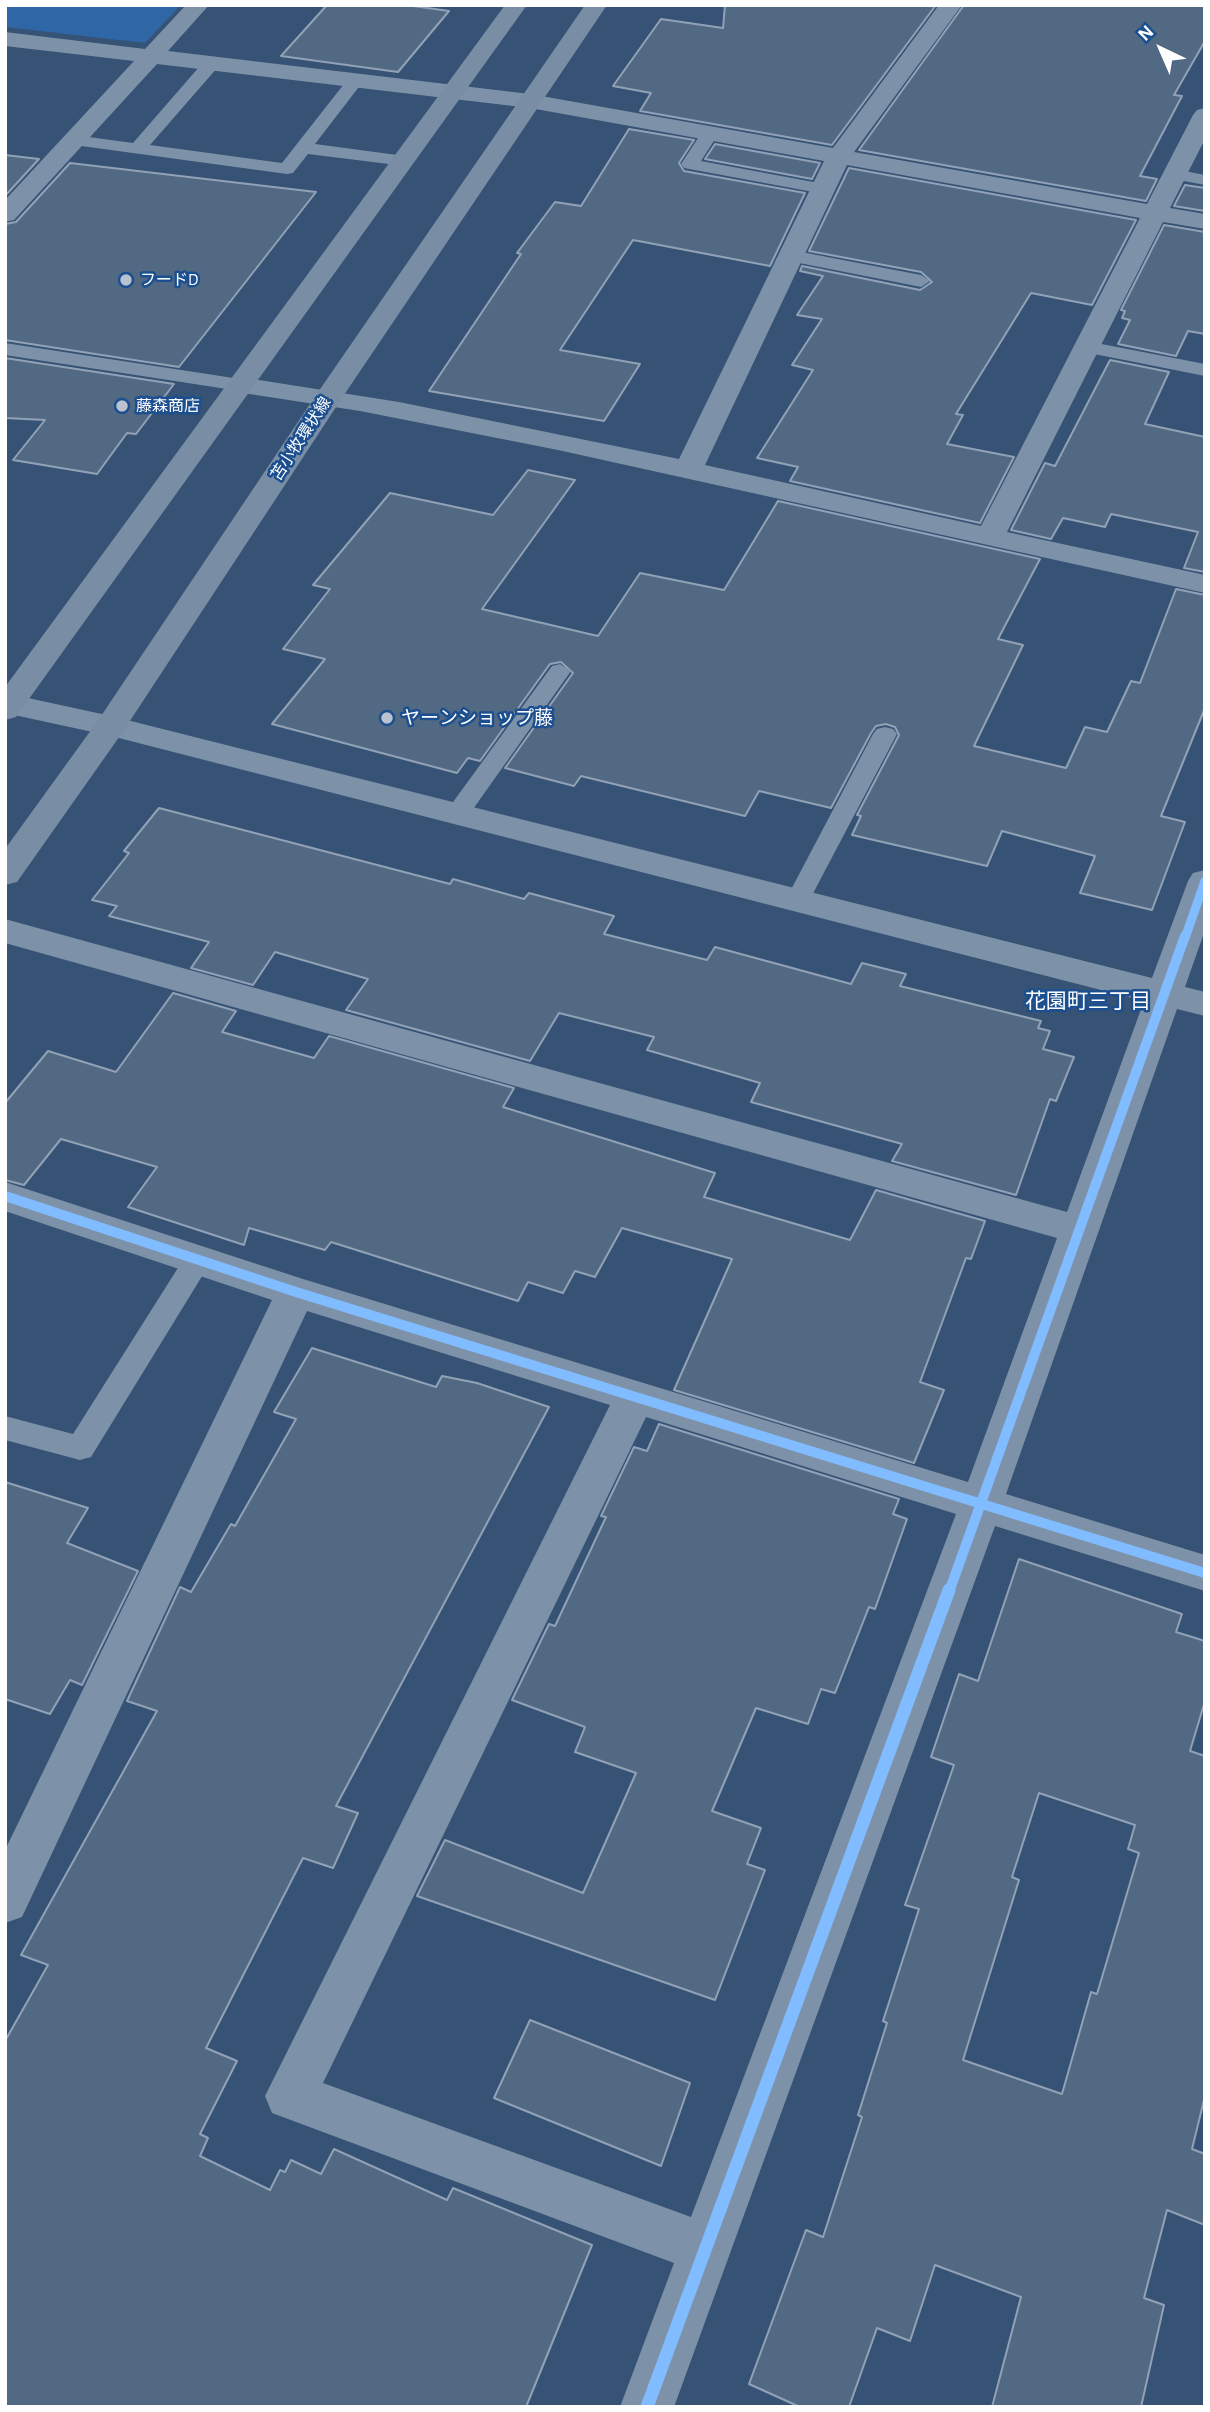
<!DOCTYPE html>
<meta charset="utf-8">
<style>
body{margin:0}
#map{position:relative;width:1210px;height:2412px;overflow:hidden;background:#365274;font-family:"Alegreya Sans",sans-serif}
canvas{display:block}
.frame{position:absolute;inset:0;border:7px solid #fff;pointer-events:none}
.north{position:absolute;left:1126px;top:14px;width:70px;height:70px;-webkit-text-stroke:5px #1b4f8f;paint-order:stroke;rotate:316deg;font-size:19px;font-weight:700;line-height:28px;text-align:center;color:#fff}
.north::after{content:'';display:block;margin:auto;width:24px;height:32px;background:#fff;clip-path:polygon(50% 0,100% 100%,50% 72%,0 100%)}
</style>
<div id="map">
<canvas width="1210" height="2412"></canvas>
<div class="frame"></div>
<div class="north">N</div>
</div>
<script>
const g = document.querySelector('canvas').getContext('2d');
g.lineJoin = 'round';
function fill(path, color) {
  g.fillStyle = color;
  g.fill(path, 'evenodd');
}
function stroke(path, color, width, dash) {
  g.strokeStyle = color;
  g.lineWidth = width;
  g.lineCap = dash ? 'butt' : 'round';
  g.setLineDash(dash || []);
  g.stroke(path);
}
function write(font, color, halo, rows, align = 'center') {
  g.font = font + ' "Alegreya Sans","Noto Sans JP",sans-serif';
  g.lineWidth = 5;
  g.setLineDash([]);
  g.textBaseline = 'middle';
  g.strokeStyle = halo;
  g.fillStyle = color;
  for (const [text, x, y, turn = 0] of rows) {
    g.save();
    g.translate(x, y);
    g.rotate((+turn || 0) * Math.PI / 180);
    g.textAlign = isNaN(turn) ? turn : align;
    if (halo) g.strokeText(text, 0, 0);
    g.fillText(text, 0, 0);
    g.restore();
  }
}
const green = new Path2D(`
 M5 5H181L145 43 5 27Z`);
const building = new Path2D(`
 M327 5H406L449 11 398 72 281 56Z
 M725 5H936L832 145 640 111 651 93 613 86 661 19 723 28Z
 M964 5H1205V41L1174 95 1182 96 1140 176 1157 179 1146 201 859 150Z
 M629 129 694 140 679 163 684 171 805 193 770 266 633 240 560 350 640 364 604 421 429 391 521 254 517 253 555 202 581 206Z
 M715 144 820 163 812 179 705 159Z
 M5 155 39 159 5 196Z
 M70 163 316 192 179 367 5 340V224L16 222Z
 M849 168 1136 220 1092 305 1031 293 956 414 963 415 947 444 1014 457 980 523 790 481 798 467 757 458 813 370 792 365 822 319 797 315 823 276 800 271 802 266 920 290 932 282 921 272 809 251Z
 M1185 185 1205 188V211L1174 206Z
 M1164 225 1205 232V334L1188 331 1176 356 1118 344 1130 320 1122 318 1125 311 1121 310Z
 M5 358 174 384 136 434 127 433 97 474 13 460 45 420 5 418Z
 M1110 360 1169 372 1145 424 1205 437V572L1184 568 1198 532 1111 514 1105 527 1063 518 1051 539 1011 530 1045 463 1055 466Z
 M528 470 575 480 482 609 598 636 640 573 724 590 778 501 1040 559 998 639 1023 645 974 746 1066 768 1085 727 1107 732 1131 681 1140 683 1176 589 1205 595V708L1161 816 1185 822 1152 910 1080 893 1095 856 1002 831 987 866 852 835 861 816 857 815 899 735 895 727 886 724 876 726 871 733 831 808 759 791 745 816 581 776 574 786 505 768 573 673 561 662 550 664 480 761 468 758 457 773 272 724 325 659 283 649 330 589 313 585 390 493 493 515Z
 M159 808 450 884 453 879 524 899 529 893 614 916 604 934 707 960 715 947 851 984 862 963 906 974 900 986 1041 1021 1038 1028 1050 1031 1043 1049 1074 1057 1056 1101 1050 1099 1016 1195 892 1161 902 1144 751 1102 760 1083 647 1050 654 1037 559 1013 530 1061 346 1010 368 979 275 952 253 985 191 968 209 942 109 916 117 906 92 900 129 853 124 851Z
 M173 993 236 1011 222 1032 314 1058 329 1036 514 1088 503 1107 715 1173 704 1197 850 1240 876 1190 985 1221 971 1259 966 1258 920 1382 944 1390 914 1463 674 1390 732 1259 622 1228 595 1277 575 1271 563 1293 528 1282 518 1301 331 1242 325 1250 249 1228 244 1245 128 1207 157 1167 61 1139 24 1185 5 1180V1103L48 1051 116 1072Z
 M312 1348 436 1387 442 1376 477 1383 549 1407 336 1806 358 1813 333 1868 303 1858 206 2048 237 2061 200 2134 208 2138 200 2156 270 2190 280 2170 285 2172 291 2160 321 2174 334 2149 447 2200 453 2188 592 2245 526 2407H5V2041L48 1965 21 1955 157 1711 127 1701 180 1587 191 1592 231 1524 235 1526 296 1419 274 1412Z
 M659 1424 899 1499 893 1514 907 1519 875 1609 869 1607 835 1693 821 1689 808 1724 756 1708 712 1811 761 1828 747 1864 765 1870 715 2000 417 1896 445 1840 583 1893 636 1773 575 1752 585 1727 512 1700 549 1624 555 1626 606 1517 601 1516 634 1447 647 1451Z
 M5 1482 88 1508 67 1543 138 1571 82 1685 70 1680 50 1714 5 1699Z
 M1019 1559 1182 1614 1176 1632 1205 1641V1701L1190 1751 1205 1756V2096L1192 2149 1205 2154V2225L1167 2210 1144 2298 1164 2305 1141 2407H992L1021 2297 935 2265 910 2341 877 2328 849 2407H800L749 2384 806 2230 823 2237 862 2117 858 2115 887 2023 883 2021 919 1909 905 1905 954 1765 931 1757 959 1674 978 1681ZM1039 1793 1135 1825 1128 1849 1139 1853 1097 1994 1091 1992 1062 2094 963 2060 1019 1880 1012 1877Z
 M530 2020 690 2083 661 2166 494 2098Z`);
const lane = new Path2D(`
 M212 58 220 63 218 67 150 145 282 163 351 75 357 74 365 79 315 144 405 156 414 161 405 166 308 154 293 173 287 174 74 145 65 140 74 135 133 143 206 59Z
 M710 128 719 133 701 161 824 184 833 189 824 194 684 168 681 164 704 129Z
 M1174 169 1205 175V185L1168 178 1165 174 1168 170Z
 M791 250 921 275 930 281 921 287 784 260 782 256 784 252Z
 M1086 341 1205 364V376L1079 351 1076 347 1079 343Z
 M5 343 240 379 250 385 240 391 5 355Z
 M560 664 571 671 466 819H448L445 814 448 809 552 666Z
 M885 727 893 729 897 734 809 901 806 907H788L785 901 873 734 877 729Z
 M198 1249 208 1252 212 1260 91 1457 80 1460 5 1440V1416L73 1434 188 1252Z`);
const street = new Path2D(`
 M186 5H209L168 51 530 94 833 148 939 5H962L854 152 1147 204 1193 115 1197 110 1205 108V139L1170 208 1205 214V229L1163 222 1007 532 1205 575V593L558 450 360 411 230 391 226 385 230 379 240 377 399 402 679 459 824 161 530 108 157 64 14 220 5 222V200L134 61 5 46V32L145 49ZM847 165 1140 218 981 526 705 465Z
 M5 693 111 716 1152 978 1188 881 1193 873 1205 870V930L1185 987 1205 992V1016L1177 1009 1006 1494 1205 1555V1591L995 1526 674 2407H620L674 2263 272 2113 265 2096 610 1405 307 1311 22 1917 5 1923V1850L272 1300 5 1211V1182L303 1279 968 1482 1057 1238 5 943V919L1067 1212 1144 1001 111 736 5 713ZM646 1417 956 1514 691 2217 323 2083Z`);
const secondary = new Path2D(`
 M505 5H527L16 717 5 720V687Z
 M585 5H607L344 395 122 733 17 882 5 885V849L99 719 316 395Z`);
const cyclewayFar2 = new Path2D(`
 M1185 938 1205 881`);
const cyclewayFar1 = new Path2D(`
 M5 1196 296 1292 1205 1573
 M949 1592 1185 936`);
const cycleway = new Path2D(`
 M647 2407 949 1590`);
const markers = [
 [126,280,7,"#b9c2ce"],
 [122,406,7,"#b9c2ce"],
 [387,718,7,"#b9c2ce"]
];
const farPoinames = [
 ["フードD",140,280],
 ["藤森商店",136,406]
];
const farStreetnames = [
 ["苫小牧環状線",301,439,-57]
];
const poiNames = [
 ["ヤーンショップ藤",401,718]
];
const neighbourhoodNames = [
 ["花園町三丁目",1088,1002]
];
fill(green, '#2f66a5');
fill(building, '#526984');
stroke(building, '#92a2b6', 2);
fill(lane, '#7d92a8');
fill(street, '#7d92a8');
fill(secondary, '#798da4');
stroke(cyclewayFar2, '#80bcff', 9);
stroke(cyclewayFar1, '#80bcff', 10);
stroke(cycleway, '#80bcff', 13);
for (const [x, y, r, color] of markers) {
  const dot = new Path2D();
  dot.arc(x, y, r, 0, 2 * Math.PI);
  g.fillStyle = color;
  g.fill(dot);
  stroke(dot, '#1b4f8f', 2.5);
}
write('16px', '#fff', '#1b4f8f', farPoinames, 'left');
write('16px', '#fff', '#1b4f8f', farStreetnames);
write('19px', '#fff', '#1b4f8f', poiNames, 'left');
write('21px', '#fff', '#1b4f8f', neighbourhoodNames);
</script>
